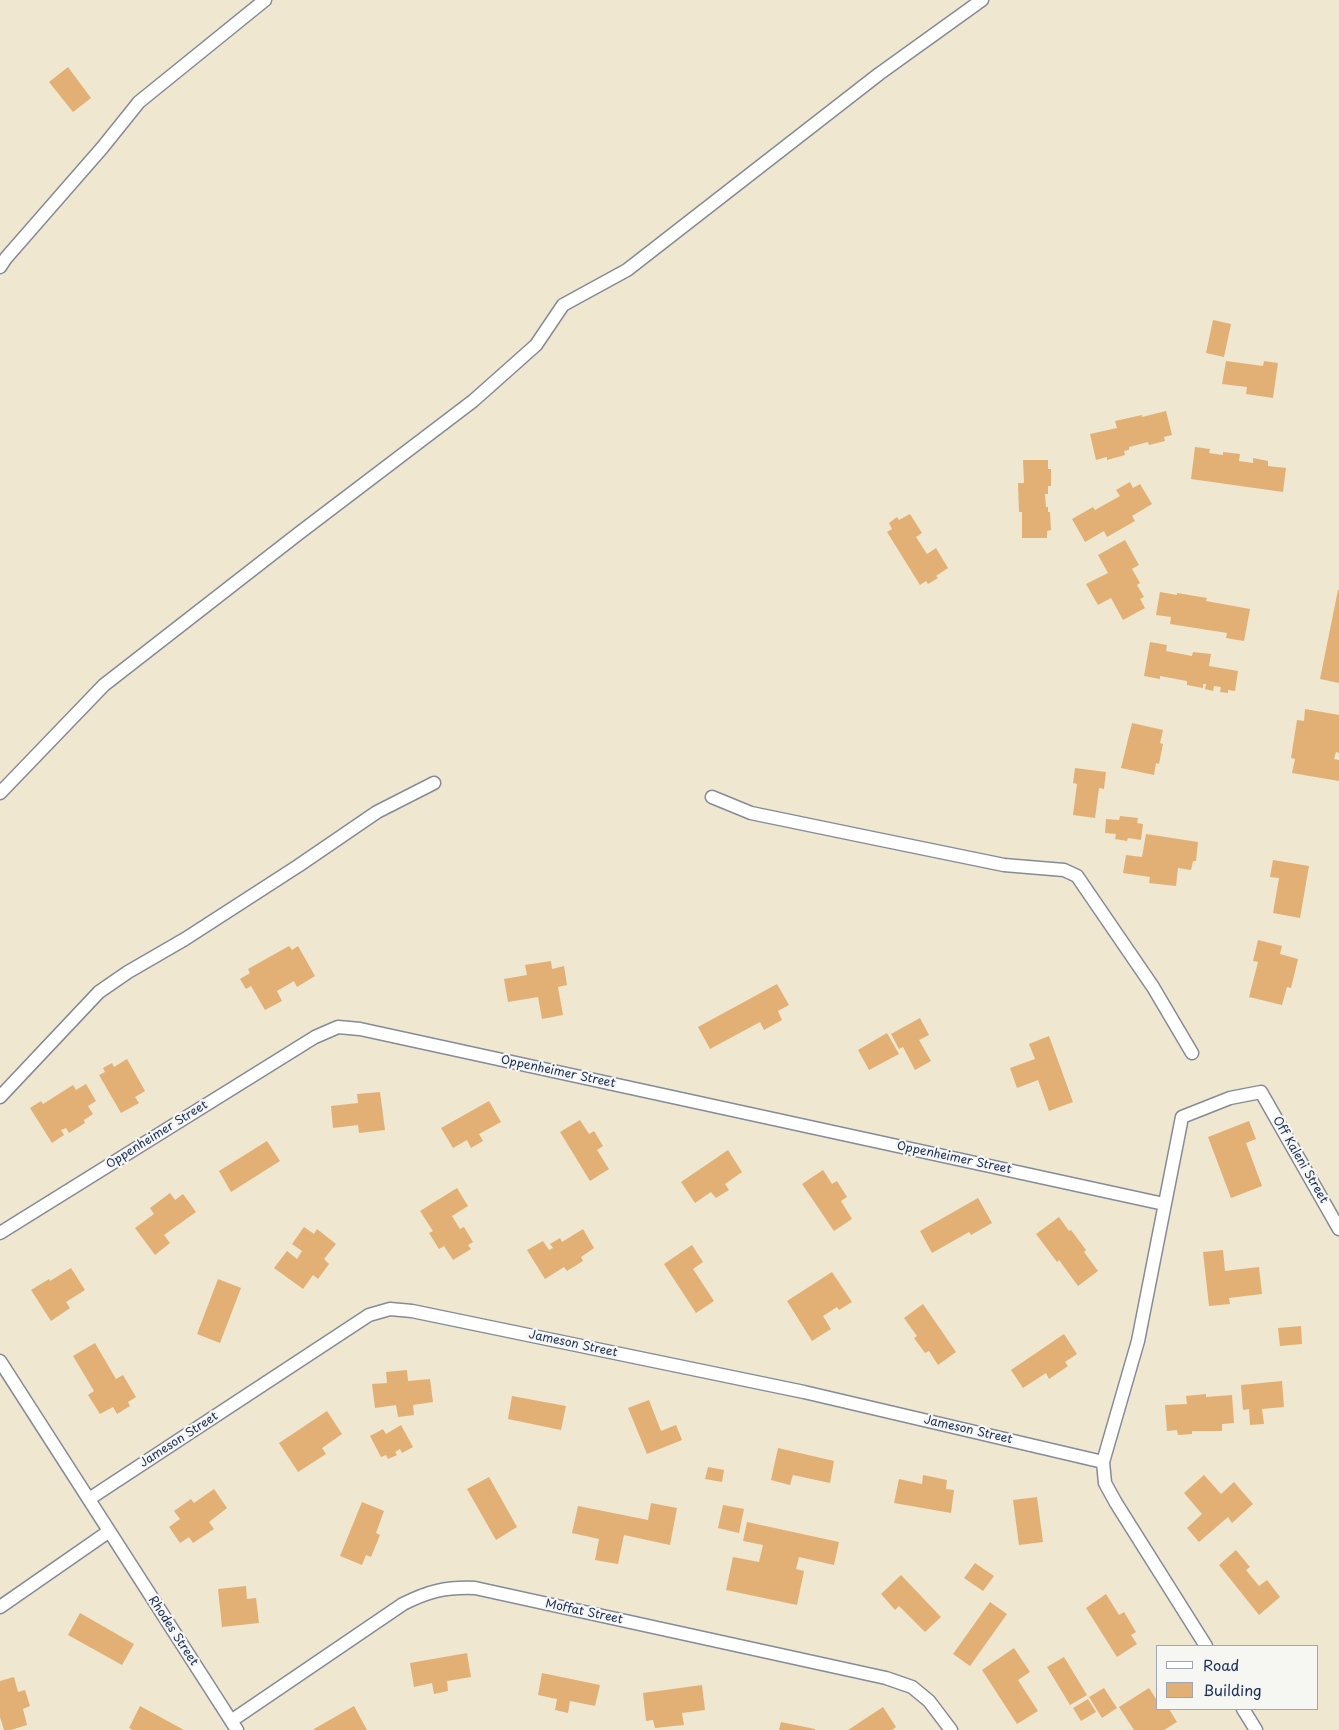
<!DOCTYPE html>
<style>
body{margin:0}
#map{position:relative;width:1339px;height:1730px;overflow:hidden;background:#efe7d0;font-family:"Playpen Sans",sans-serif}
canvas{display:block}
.legend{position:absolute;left:1156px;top:1645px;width:162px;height:65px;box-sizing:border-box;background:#f6f6f2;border:1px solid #9ea6b7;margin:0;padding:6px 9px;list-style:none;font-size:15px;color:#1b2f5e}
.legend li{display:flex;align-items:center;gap:10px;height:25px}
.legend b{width:25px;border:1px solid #9ea6b7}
</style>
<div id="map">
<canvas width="1339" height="1730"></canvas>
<ul class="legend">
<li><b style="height:6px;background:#fff"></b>Road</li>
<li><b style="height:14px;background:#e2b075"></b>Building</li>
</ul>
</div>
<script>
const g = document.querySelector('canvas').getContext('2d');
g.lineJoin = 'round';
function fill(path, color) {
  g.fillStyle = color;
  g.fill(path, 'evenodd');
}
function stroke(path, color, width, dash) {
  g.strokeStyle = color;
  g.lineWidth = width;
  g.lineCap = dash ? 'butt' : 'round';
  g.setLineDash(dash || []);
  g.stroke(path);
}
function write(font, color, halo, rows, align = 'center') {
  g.font = font + ' "Playpen Sans",sans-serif';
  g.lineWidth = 4.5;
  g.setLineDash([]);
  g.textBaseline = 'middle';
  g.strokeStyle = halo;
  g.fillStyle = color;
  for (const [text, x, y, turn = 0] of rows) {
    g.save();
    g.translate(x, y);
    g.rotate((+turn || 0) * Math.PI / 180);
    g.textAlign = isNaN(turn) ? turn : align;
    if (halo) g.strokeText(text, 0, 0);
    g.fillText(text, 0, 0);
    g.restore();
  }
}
const building = new Path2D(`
 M68 67 91 98 73 112 49 82Z
 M1213 320 1231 324 1224 357 1206 353Z
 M1226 361 1263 366 1264 361 1278 363 1273 398 1246 394 1247 387 1222 384Z
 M1166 411 1172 435 1164 437 1165 441 1149 445 1148 442 1129 447V450L1124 451 1125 455 1107 460V457L1096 460 1090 434 1117 428 1115 421 1142 415V417Z
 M1195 447 1210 449 1209 453 1223 455V452L1240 454 1239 461 1253 463V458L1268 461V466L1286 468 1283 492 1191 479Z
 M1023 460H1048V469H1051V486H1048V494H1045L1046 507H1048V512H1050L1051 530 1047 531V538H1022V512H1019L1018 483H1024Z
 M1130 482 1133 488 1140 484 1152 504 1132 516 1135 521 1107 537 1104 531 1085 542 1072 519 1093 507 1095 510 1120 496 1116 490Z
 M910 514 922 533 916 537 927 554 936 548 948 568 936 576 938 578 928 584 926 581 920 585 887 532 892 529 889 523 897 517 899 520Z
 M1125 540 1139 565 1132 569 1140 583 1137 585 1144 597 1140 599 1145 608 1123 620 1111 598 1098 605 1086 584 1108 573 1098 555Z
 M1338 590H1339V683L1320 679Z
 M1160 592 1177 595V593L1207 598 1206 601 1250 609 1244 641 1226 638 1227 633 1170 624 1171 617 1156 615Z
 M1150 642 1167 645 1166 651 1192 656 1193 652 1211 654 1209 666 1238 671 1235 691 1228 690V693L1220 692 1221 687 1214 686 1213 691 1205 689 1206 684H1203V688L1187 685V681L1160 676V679L1144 676Z
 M1305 709 1339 715V753L1336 752 1334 759 1339 760V781L1292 773 1295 759 1291 758 1297 720 1304 721Z
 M1132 723 1163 730 1160 743 1163 744 1159 764 1156 763 1154 775 1121 768Z
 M1075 768 1106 772 1104 789 1099 788 1095 818 1073 815 1077 784 1073 783Z
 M1120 816 1138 818 1137 823 1143 824 1141 840 1128 838 1127 841 1115 839 1116 834 1105 833 1106 819 1119 820Z
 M1146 834 1198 842 1196 861H1193L1191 870 1178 868 1176 886 1149 883 1150 877 1123 873 1126 855 1142 857Z
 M1273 860 1309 866 1300 918 1273 913 1279 878 1270 877Z
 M1258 940 1282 946 1280 954 1298 959 1291 988 1287 987 1282 1005 1249 997 1258 962 1253 961Z
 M289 946 292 950 298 946 315 976 297 987 294 981 277 991 282 1001 265 1010 251 986 246 989 240 979 250 973 248 969Z
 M551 961 552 969 564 966 567 985 558 987 563 1015 542 1019 538 997 508 1002 504 979 527 975 525 965Z
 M777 984 789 1005 778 1011 782 1020 764 1030 760 1022 710 1049 698 1027Z
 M920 1018 929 1035 919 1040 931 1061 915 1070 903 1047 899 1049 891 1034Z
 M887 1033 899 1054 869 1070 858 1050Z
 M1049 1036 1073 1102 1049 1111 1038 1080 1017 1088 1010 1068 1035 1059 1029 1044Z
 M127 1059 145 1091 135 1097 139 1103 121 1113 99 1075 105 1072 103 1068 112 1063 114 1067Z
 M86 1084 96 1101 88 1106 93 1114 84 1120 85 1123 69 1133 66 1128 61 1130 64 1135 52 1143 30 1108 41 1101 43 1104 73 1085 76 1090Z
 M380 1092 385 1130 359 1133 358 1125 333 1128 331 1106 358 1103 357 1094Z
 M489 1101 501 1122 479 1134 483 1141 471 1148 467 1140 453 1148 441 1128Z
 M580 1120 589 1134 594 1131 603 1146 597 1150 609 1169 590 1181 560 1132Z
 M1249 1121 1256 1139 1246 1143 1262 1186 1231 1198 1208 1137Z
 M267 1141 280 1161 231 1192 219 1171Z
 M728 1150 742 1172 725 1184 729 1190 716 1198 711 1192 695 1203 681 1182Z
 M823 1170 832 1184 837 1181 847 1197 841 1201 852 1219 834 1231 802 1184Z
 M457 1188 468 1206 452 1216 460 1229 464 1227 473 1242 468 1245 471 1249 453 1260 444 1246 439 1249 429 1233 433 1231 420 1211Z
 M170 1193 175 1200 183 1194 196 1212 164 1235 170 1243 155 1255 135 1228 154 1214 150 1208Z
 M978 1198 992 1223 971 1235 969 1232 932 1253 920 1231Z
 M1059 1217 1069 1231 1071 1230 1086 1250 1084 1252 1098 1271 1078 1286 1059 1260 1057 1262 1036 1234Z
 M304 1227 314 1234 317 1229 336 1244 324 1259 329 1264 318 1279 313 1275 303 1289 274 1268 287 1251 297 1259 302 1251 292 1244Z
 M583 1229 594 1248 581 1257 583 1261 567 1271 564 1267 545 1279 527 1250 543 1241 549 1250 553 1248 550 1244 560 1238 562 1242Z
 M692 1245 703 1262 693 1269 714 1301 696 1313 664 1264Z
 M1223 1250 1225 1271 1259 1267 1262 1294 1229 1298 1230 1304 1209 1306 1203 1252Z
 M71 1268 85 1290 66 1302 70 1308 51 1321 31 1290 49 1279 50 1281Z
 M832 1272 852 1302 839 1310 837 1307 823 1316 831 1329 812 1341 787 1301Z
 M218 1279 241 1288 220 1343 197 1334Z
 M923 1304 956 1352 938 1365 929 1351 925 1353 914 1338 917 1336 904 1318Z
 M1301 1326 1302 1344 1280 1346 1278 1328Z
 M1064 1334 1077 1354 1065 1362 1068 1366 1049 1379 1046 1373 1023 1388 1011 1370Z
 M95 1343 116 1379 123 1375 136 1397 128 1402 130 1406 117 1414 113 1407 100 1414 88 1395 94 1391 73 1356Z
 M407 1370 408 1381 430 1379 433 1402 413 1405 414 1415 398 1417 396 1405 375 1408 372 1384 387 1383 386 1372Z
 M1282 1381 1284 1407 1262 1409 1264 1424 1250 1425 1249 1409 1243 1410 1241 1385Z
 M1206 1394V1397L1232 1395 1234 1423 1222 1424V1431H1192V1434L1178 1435 1177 1430 1167 1431 1165 1405 1187 1404 1186 1396Z
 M512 1396 566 1406 561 1430 508 1419Z
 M649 1400 661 1431 676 1425 682 1440 647 1454 628 1408Z
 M327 1411 342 1434 322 1448 326 1454 298 1472 279 1443Z
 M401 1425 413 1447 402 1453 400 1449 395 1452 397 1455 388 1459 386 1455 381 1457 370 1436 383 1429 386 1434Z
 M778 1448 834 1461 830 1483 793 1475 790 1485 771 1480Z
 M708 1467 724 1470 722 1482 705 1479Z
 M923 1475 947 1480 946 1489 954 1490 951 1513 894 1503 899 1479 922 1484Z
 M1204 1475 1221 1494 1234 1482 1253 1504 1232 1523 1228 1517 1199 1542 1187 1528 1202 1514 1184 1493Z
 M489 1477 517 1527 496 1540 467 1489Z
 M214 1489 227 1508 209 1522 214 1529 193 1543 189 1537 180 1543 169 1527 180 1519 174 1511 191 1499 194 1503Z
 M1037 1497 1043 1542 1019 1545 1013 1500Z
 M362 1502 384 1511 376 1533 380 1535 371 1557 366 1555 362 1565 340 1556Z
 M651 1503 677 1508 670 1545 624 1535 618 1564 595 1560 599 1539 572 1533 578 1506 648 1520Z
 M723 1505 744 1509 739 1533 718 1528Z
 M747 1522 839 1542 834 1565 799 1557 796 1569 804 1571 797 1605 726 1590 733 1557 759 1562 763 1545 743 1541Z
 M1236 1550 1250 1567 1246 1570 1259 1586 1267 1580 1280 1597 1259 1615 1219 1565Z
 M975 1563 994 1576 983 1591 964 1578Z
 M901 1575 941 1617 925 1632 899 1606 895 1610 881 1594Z
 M246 1586 247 1599 256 1598 259 1623 222 1627 218 1589Z
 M1106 1594 1119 1615 1124 1612 1136 1632 1131 1635 1137 1644 1117 1657 1086 1608Z
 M990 1602 1007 1614 970 1666 953 1654Z
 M80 1613 134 1644 122 1665 68 1635Z
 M1014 1648 1030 1672 1018 1680 1038 1711 1017 1724 982 1670Z
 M467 1653 471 1677 447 1681 448 1691 434 1694 432 1683 414 1687 410 1663Z
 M1064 1657 1087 1695 1070 1705 1047 1667Z
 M542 1673 600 1685 595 1706 570 1701 568 1713 555 1710 557 1699 538 1695Z
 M14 1677 18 1692 25 1690 30 1706 23 1709 27 1725 11 1730H4L0 1717V1681Z
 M702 1685 705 1710 682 1713 684 1725 655 1728 653 1720 646 1721 643 1693Z
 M1104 1688 1117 1708 1102 1718 1089 1697Z
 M1149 1688 1158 1702V1709H1169L1177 1722 1164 1730H1134L1119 1707Z
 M1088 1699 1096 1712 1081 1721 1073 1708Z
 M140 1706 184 1730H133L129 1728Z
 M354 1706 367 1730H314V1729Z
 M883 1707 896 1727 892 1730H848Z
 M781 1722 815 1729V1730H779Z`);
const street = new Path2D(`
 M0 267 6 258 102 148 139 102 265 0
 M0 793 104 685 298 534 473 401 536 345 563 305 627 270 879 74 982 0
 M712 797 751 813 877 839 1004 865 1064 870 1077 876 1153 987 1192 1053
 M0 1097 99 992 128 972 185 939 298 866 377 812 434 783
 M0 1233 315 1037 338 1027 360 1029 1164 1204
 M0 1361 237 1730
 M89 1499 369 1315 390 1309 412 1311 804 1392 1103 1462
 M0 1607 108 1532
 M1206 1646 1116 1503 1105 1483 1103 1462 1138 1341 1182 1117 1230 1098 1261 1092 1339 1229
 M1243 1709 1256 1730
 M231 1721 403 1604C429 1591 445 1587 475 1588L886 1678 912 1687 929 1701 951 1730`);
const streetNames = [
 ["Oppenheimer Street",558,1072,12],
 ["Oppenheimer Street",157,1135,-32],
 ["Oppenheimer Street",954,1158,12],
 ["Off Kaleni Street",1300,1160,60],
 ["Jameson Street",573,1344,12],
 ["Jameson Street",968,1430,13],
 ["Jameson Street",179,1440,-33],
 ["Moffat Street",584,1612,12],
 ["Rhodes Street",173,1631,57]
];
fill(building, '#e2b075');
stroke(street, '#858b97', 15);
stroke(street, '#fff', 12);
write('12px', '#1b2f5e', '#f6f6f2', streetNames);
</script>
